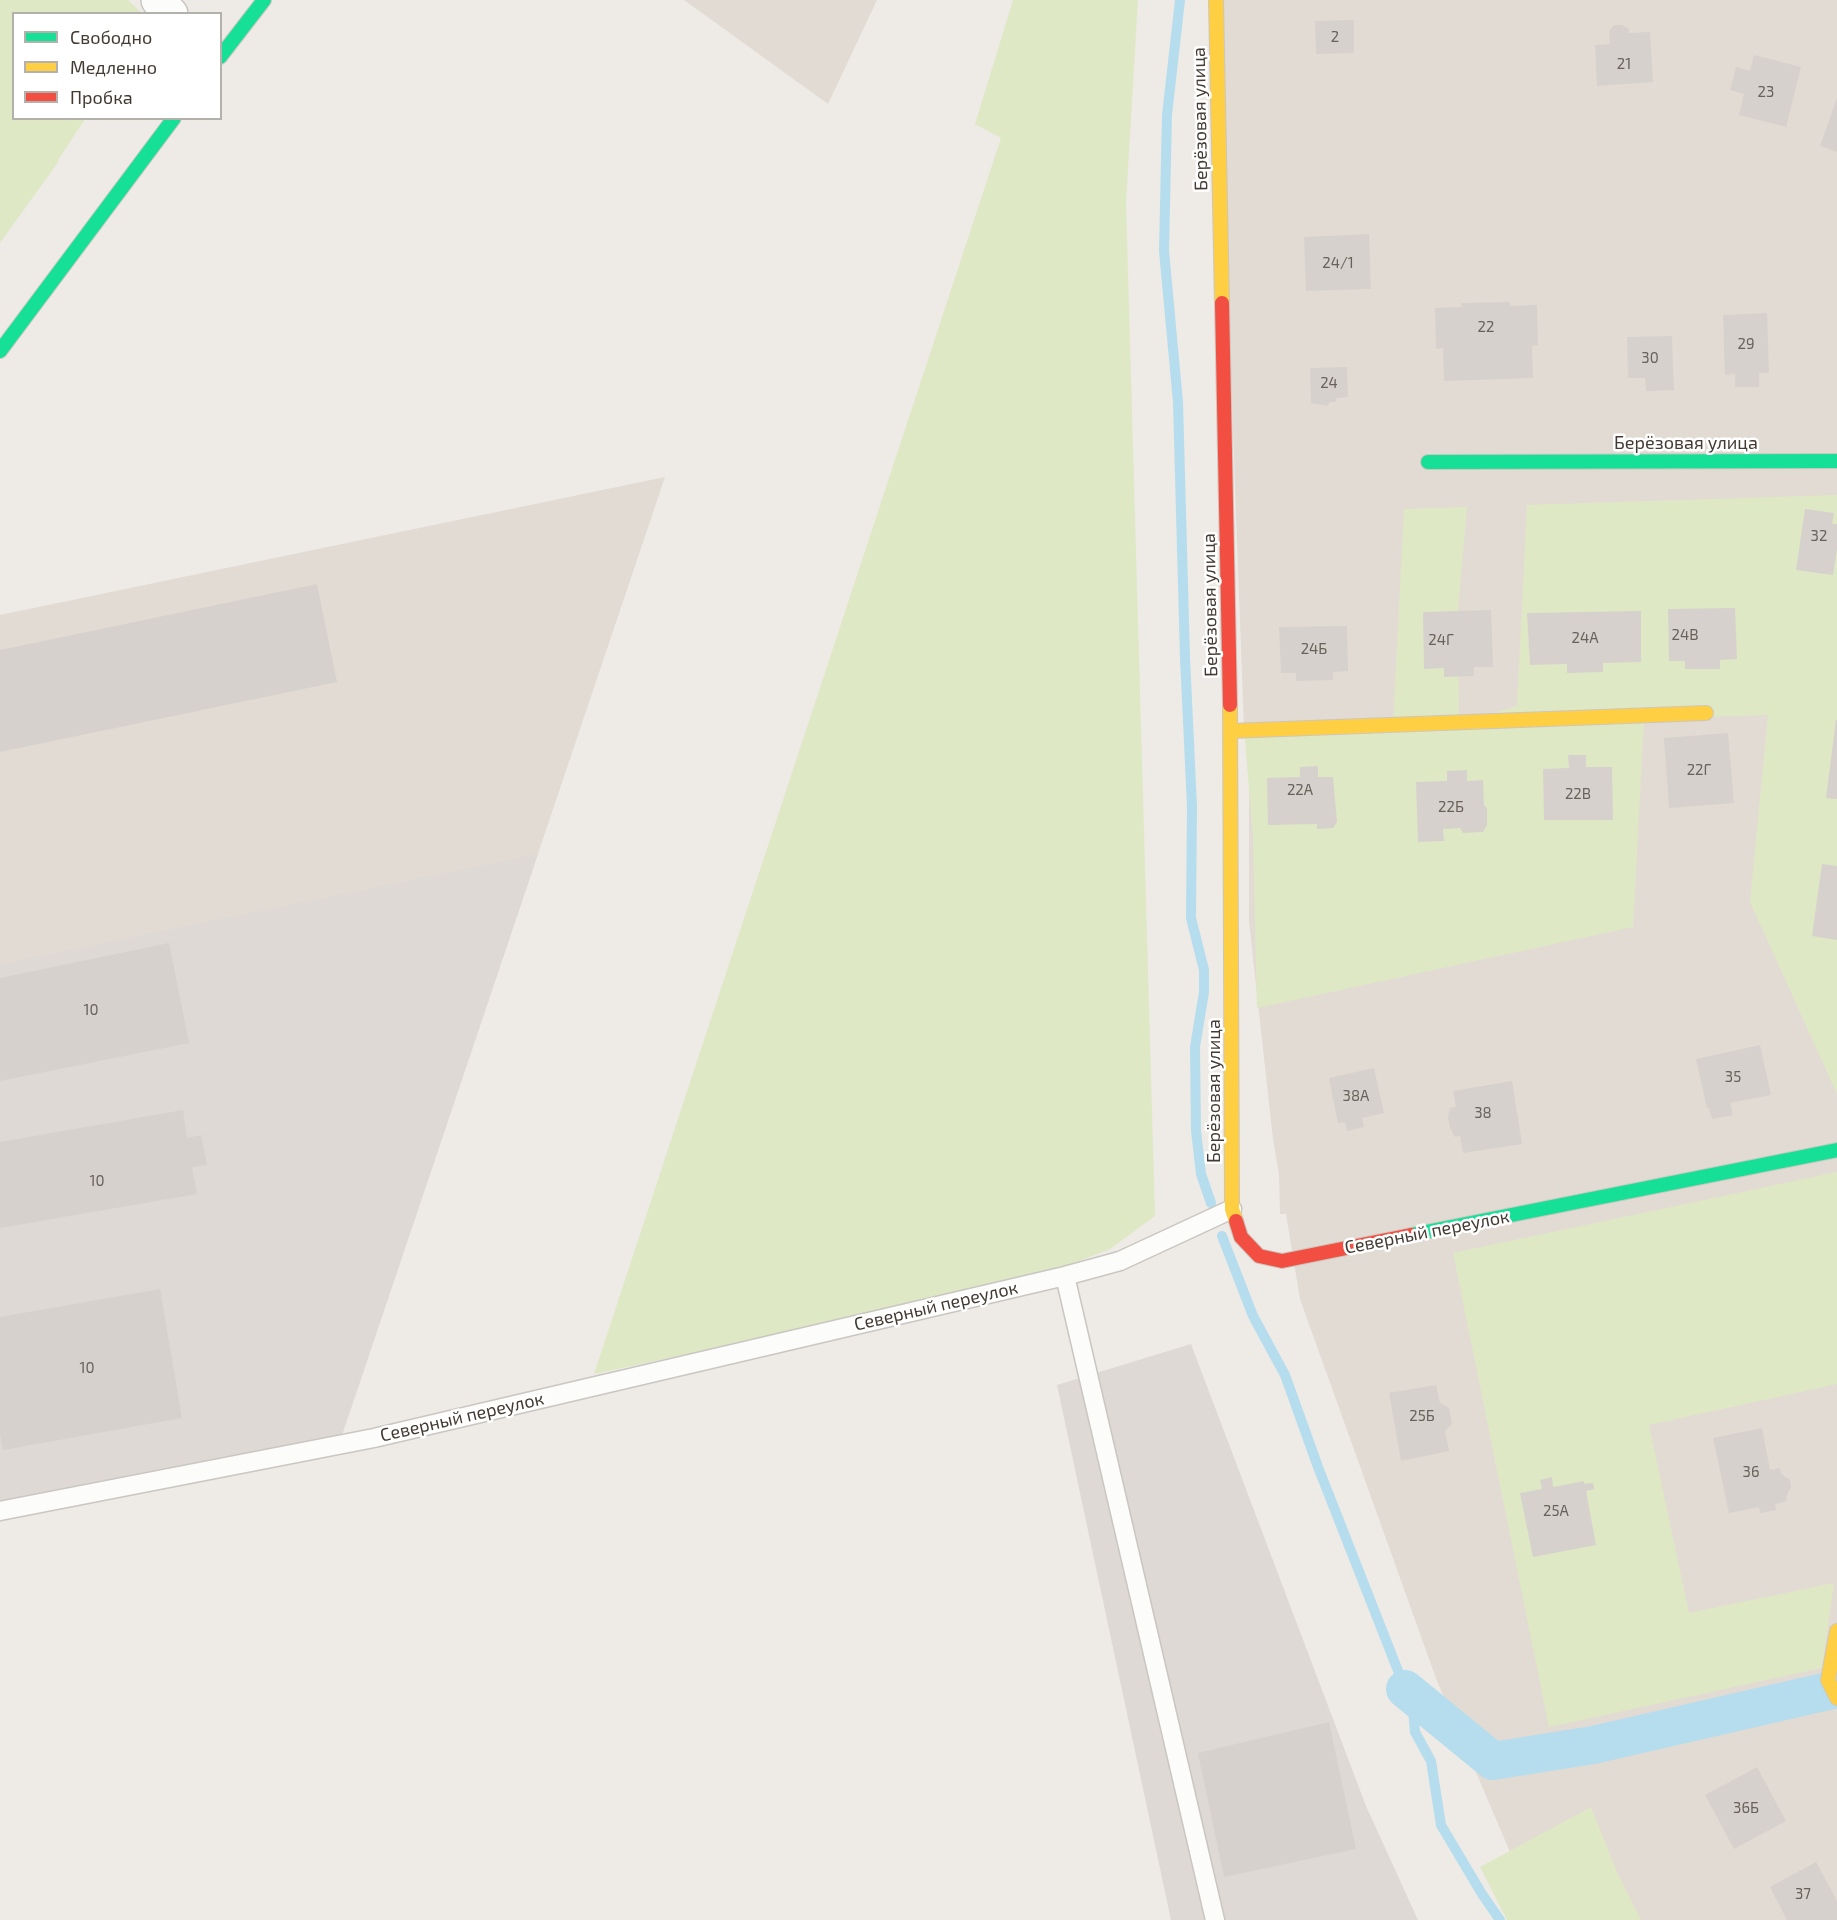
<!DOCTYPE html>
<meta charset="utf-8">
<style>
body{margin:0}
#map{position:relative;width:1837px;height:1920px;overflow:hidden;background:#eeeae6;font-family:"Exo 2",sans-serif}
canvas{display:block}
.legend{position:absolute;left:12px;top:12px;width:210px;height:108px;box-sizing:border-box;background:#fff;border:2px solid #b4b1ad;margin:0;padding:8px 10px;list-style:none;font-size:18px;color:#433b33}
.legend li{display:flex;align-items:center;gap:12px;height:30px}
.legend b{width:30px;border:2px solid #b4b1ad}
</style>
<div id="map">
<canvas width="1837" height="1920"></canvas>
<ul class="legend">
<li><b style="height:8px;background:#16e098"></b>Свободно</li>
<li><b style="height:8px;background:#ffcf43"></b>Медленно</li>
<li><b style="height:8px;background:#f24e42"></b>Пробка</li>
</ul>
</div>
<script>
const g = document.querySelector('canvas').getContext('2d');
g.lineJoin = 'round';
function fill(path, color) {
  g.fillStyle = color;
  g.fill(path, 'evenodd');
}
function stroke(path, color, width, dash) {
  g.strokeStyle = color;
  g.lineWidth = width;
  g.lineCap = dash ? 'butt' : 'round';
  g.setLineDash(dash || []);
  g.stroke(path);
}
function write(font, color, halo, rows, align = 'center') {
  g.font = font + ' "Exo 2",sans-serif';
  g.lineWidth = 5;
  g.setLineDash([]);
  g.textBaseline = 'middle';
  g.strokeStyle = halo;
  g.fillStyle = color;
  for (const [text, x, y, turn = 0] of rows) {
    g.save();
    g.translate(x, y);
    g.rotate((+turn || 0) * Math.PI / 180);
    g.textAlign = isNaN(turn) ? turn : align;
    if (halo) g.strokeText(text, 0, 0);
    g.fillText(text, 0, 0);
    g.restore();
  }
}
const residential = new Path2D(`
 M684 0H877L828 104Z
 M1217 0H1837V1920H1543L1516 1866 1437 1681 1300 1299 1286 1214H1280L1279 1174 1273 1139 1249 922V729H1244Z
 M665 477 342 1435 0 1505V615Z`);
const industrial = new Path2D(`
 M538 854 342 1435 0 1505V964Z
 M1191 1344 1366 1806 1418 1920H1171L1057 1385Z`);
const green = new Path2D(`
 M0 0H128L142 13 14 14V118L85 119 58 160 59 161 0 243Z
 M1013 0H1138L1126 202 1155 1216 1110 1249 1026 1282 594 1374 1001 138 975 124Z
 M1837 495V1094L1750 902 1768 715 1644 719 1633 927 1257 1008 1253 836 1244 729 1393 725 1404 509 1467 507 1458 611 1459 723 1517 706 1527 505Z
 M1837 1172V1384L1649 1425 1689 1613 1834 1583 1822 1668 1549 1727 1453 1253Z
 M1591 1807 1617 1872 1641 1920H1507L1480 1867Z`);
const stream = new Path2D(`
 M1180 0 1167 115 1164 251 1178 402 1185 658 1192 806 1191 918 1204 970V992L1195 1047 1196 1131 1201 1174 1211 1203
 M1222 1236 1253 1316 1285 1375 1318 1467 1413 1709 1415 1732 1431 1761 1441 1825 1482 1894 1500 1920`);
const canal = new Path2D(`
 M1405 1689 1493 1761 1593 1745 1837 1689`);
const building = new Path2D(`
 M1354 20V53L1316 54 1315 21Z
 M1614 25H1622L1629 29V33L1650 32 1653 82 1597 86 1595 45 1610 44 1609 31Z
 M1754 55 1801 67 1786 127 1739 115 1744 94 1730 90 1736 67 1750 71Z
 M1837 98V152L1820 146Z
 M1369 234 1371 289 1306 291 1304 237Z
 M1510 302V306L1537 305 1538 345 1532 346 1533 378 1444 381 1443 348 1436 349 1435 308 1461 307 1462 303Z
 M1767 313 1769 373H1759V387H1735V374L1725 375 1723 315Z
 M1672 336 1674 390 1646 391 1645 378H1628L1627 337Z
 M1347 367 1348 397 1336 398V402H1330L1327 406 1311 403 1310 368Z
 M1805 509 1834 513 1832 524H1837V549L1833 575 1796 570Z
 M317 584 337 682 0 752V650Z
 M1735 608 1737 659 1720 660V669H1685V661H1669L1668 609Z
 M1491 610 1493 667H1474V676L1444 677V668L1424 669 1423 612Z
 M1641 611V662L1603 663V672L1567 673V664L1530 665 1527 613Z
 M1347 626 1348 671 1333 672V680L1296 681V673H1281L1279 627Z
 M1836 720H1837V799L1826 798Z
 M1728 733 1734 803 1669 808 1664 738Z
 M1568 755H1586V767H1612L1613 820H1544L1543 769 1569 768Z
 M1318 766V777H1333L1337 822 1333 828 1317 829V824L1268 825 1267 778 1300 777V767Z
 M1467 770V781L1483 780 1484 805 1487 808V825L1483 832 1463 833 1460 828 1443 829 1444 841 1418 842 1416 782 1447 781V771Z
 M1822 864 1837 866V940L1812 936Z
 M169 943 189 1043 0 1081V978Z
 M1760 1045 1771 1095 1730 1103 1733 1115 1712 1119 1709 1108H1707L1696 1059Z
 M1374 1068 1384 1113 1362 1118 1364 1127 1347 1131 1345 1122 1338 1123 1329 1078Z
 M1512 1081 1522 1144 1463 1153 1460 1136 1455 1137 1450 1128 1448 1117 1450 1108 1456 1107 1453 1091Z
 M183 1110 187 1138 201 1135 207 1165 192 1167 197 1194 0 1228V1142Z
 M160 1289 182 1418 3 1450 0 1435V1317Z
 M1436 1385 1440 1403 1449 1408 1452 1424 1445 1431 1449 1451 1401 1461 1389 1393Z
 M1762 1428 1770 1470 1780 1468 1781 1474 1790 1480 1791 1487 1786 1497 1787 1501 1775 1504 1776 1510 1760 1513 1759 1507 1729 1513 1713 1438Z
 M1552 1477 1553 1487 1584 1481V1484L1593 1483 1594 1489 1586 1491 1596 1545 1533 1557 1520 1493 1542 1489 1540 1480Z
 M1329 1722 1356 1849 1224 1877 1198 1753Z
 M1757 1767 1786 1821 1734 1849 1705 1795Z
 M1816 1862 1837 1901V1920H1787L1770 1887Z`);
const lane = new Path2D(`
 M1065 1276 1215 1920
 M0 1511 374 1438 1065 1276 1120 1261 1232 1209`);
const street = new Path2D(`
 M158 0 171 14`);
const fast = new Path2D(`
 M220 57 264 0
 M0 351 174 118
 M1428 462 1837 461
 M1411 1235 1837 1150`);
const slow = new Path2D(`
 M1216 0 1222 303
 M1230 705 1232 1209 1236 1221
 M1230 731 1706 713
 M1837 1631 1828 1680 1837 1698`);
const jam = new Path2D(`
 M1222 303 1230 705
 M1236 1221 1241 1237 1259 1256 1282 1261 1411 1235`);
const numberNames = [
 ["2",1335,37],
 ["21",1624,64],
 ["23",1766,92],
 ["24/1",1338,263],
 ["22",1486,327],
 ["29",1746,344],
 ["30",1650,358],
 ["24",1329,383],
 ["32",1819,536],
 ["24В",1685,635],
 ["24А",1585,638],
 ["24Г",1441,640],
 ["24Б",1314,649],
 ["22Г",1699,770],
 ["22А",1300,790],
 ["22В",1578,794],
 ["22Б",1451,807],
 ["10",91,1010],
 ["35",1733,1077],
 ["38А",1356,1096],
 ["38",1483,1113],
 ["10",97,1181],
 ["10",87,1368],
 ["25Б",1422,1416],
 ["36",1751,1472],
 ["25А",1556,1511],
 ["36Б",1746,1808],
 ["37",1803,1894]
];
const streetNames = [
 ["Берёзовая улица",1200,119,-91],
 ["Берёзовая улица",1686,443],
 ["Берёзовая улица",1210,605,-91],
 ["Берёзовая улица",1214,1091,-90],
 ["Северный переулок",1427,1232,-11],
 ["Северный переулок",936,1306,-13],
 ["Северный переулок",462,1417,-13]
];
fill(residential, '#e2dbd3');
fill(industrial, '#ded9d4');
fill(green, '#dfe8c5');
stroke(stream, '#b5dded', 10);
stroke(canal, '#b5dded', 38);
fill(building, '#d6d1cd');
stroke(lane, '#cac6c2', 21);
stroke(street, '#cac6c2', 36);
stroke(fast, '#cdc6bd', 16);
stroke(slow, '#cdc6bd', 16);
stroke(jam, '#cdc6bd', 16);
stroke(lane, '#fcfcfb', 18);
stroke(street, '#fcfcfb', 33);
stroke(fast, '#16e098', 14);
stroke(slow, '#ffcf43', 14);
stroke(jam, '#f24e42', 14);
write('15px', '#69625b', null, numberNames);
write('18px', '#433b33', '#fff', streetNames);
</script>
